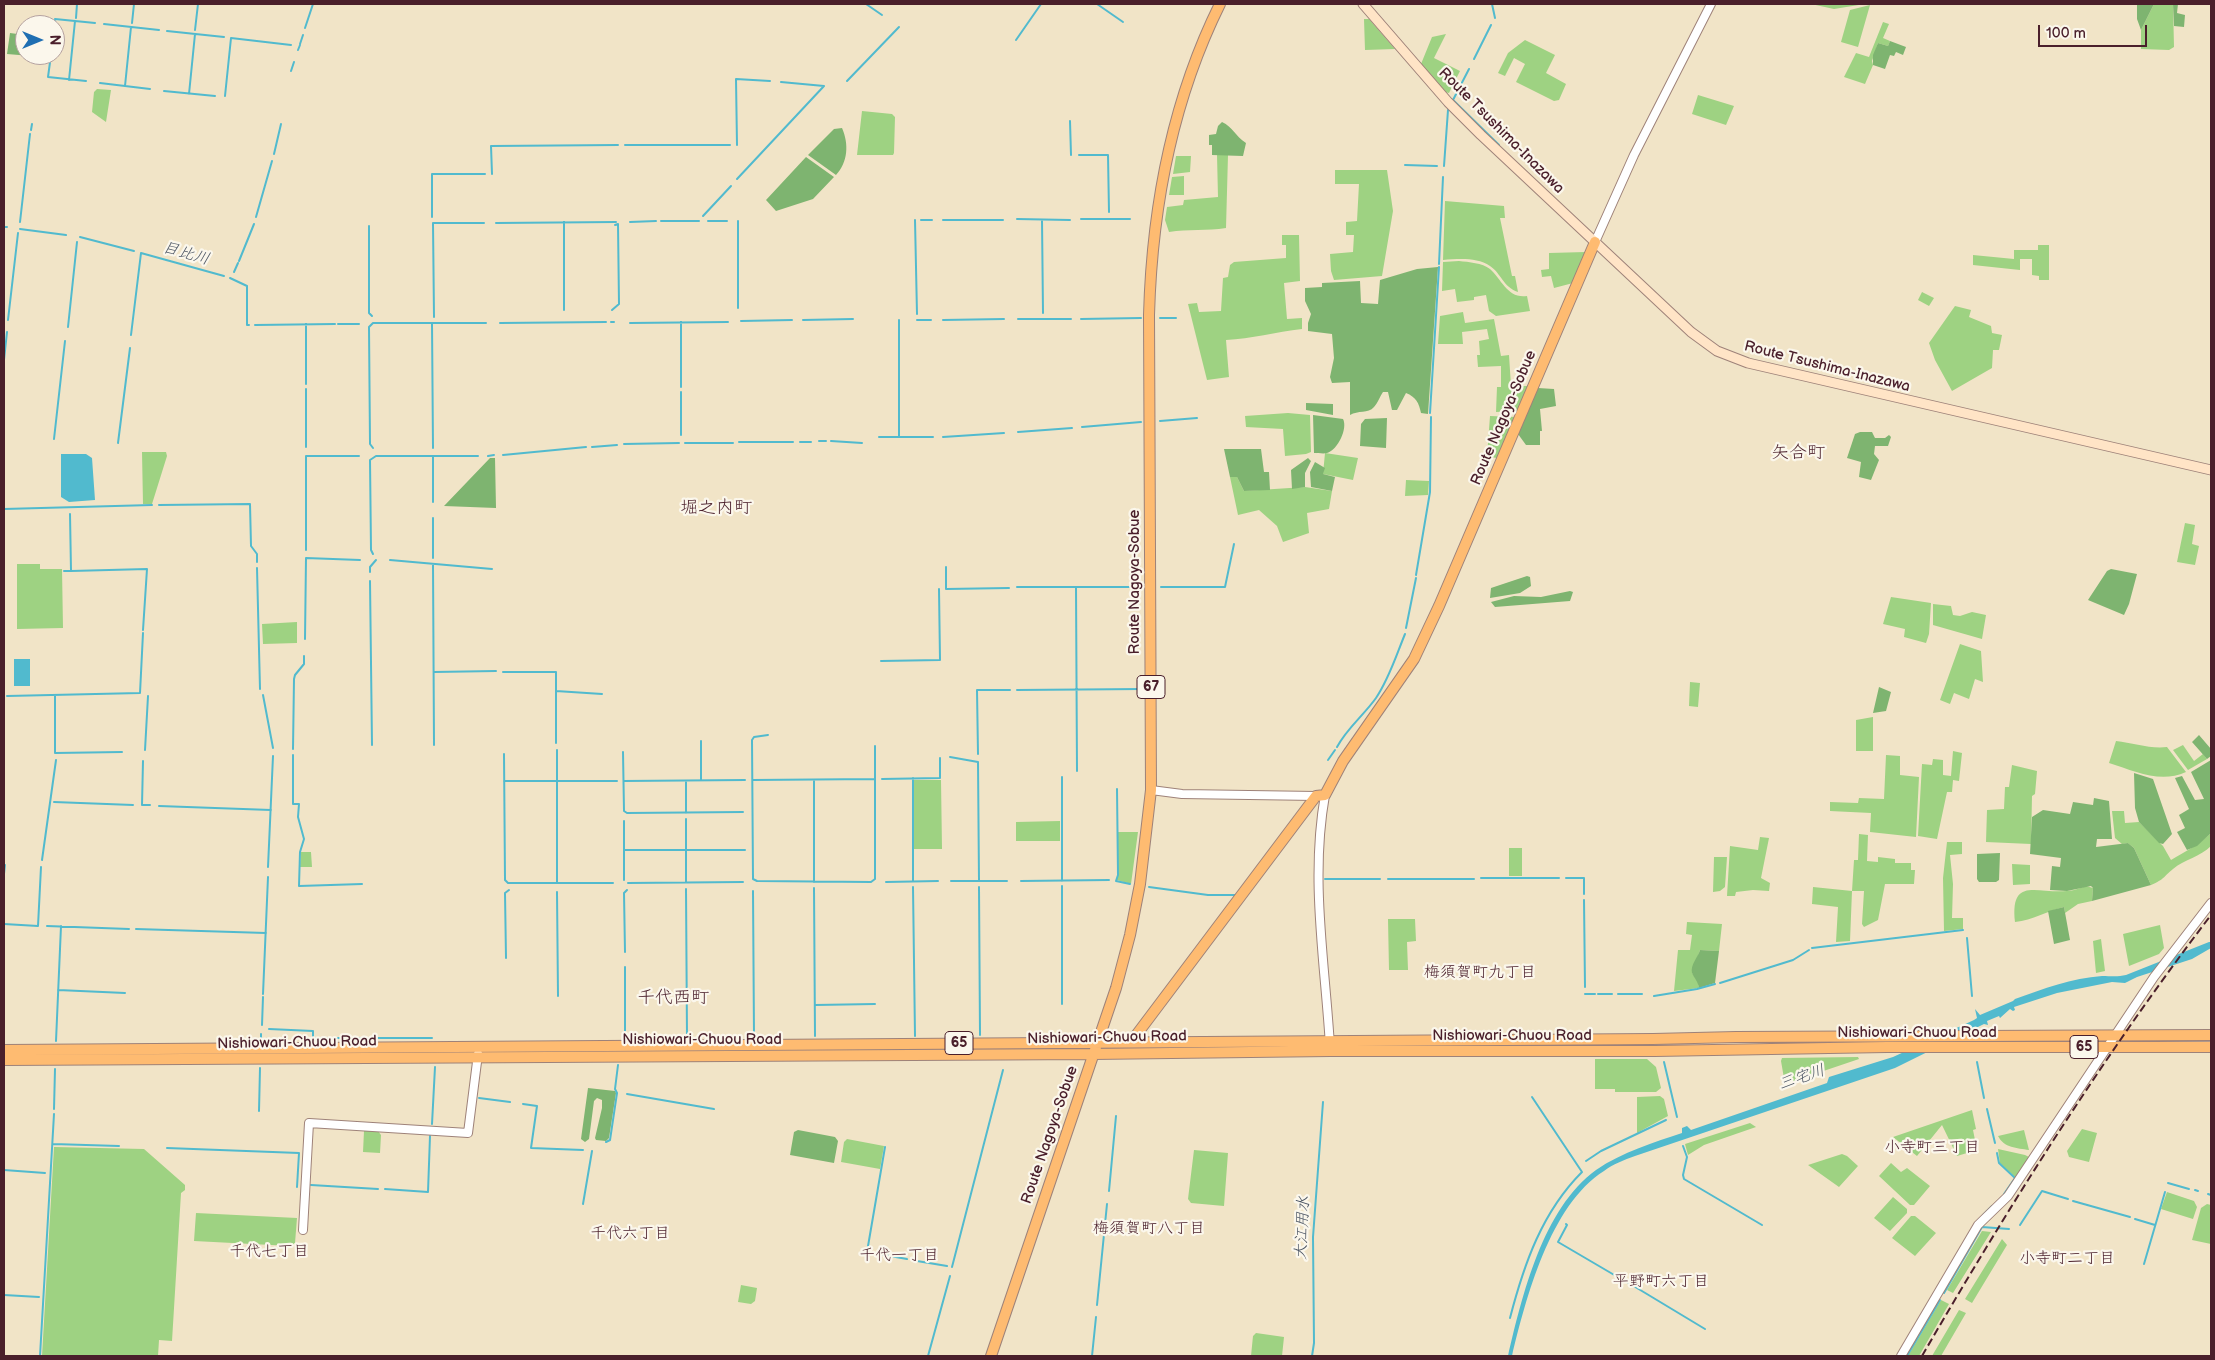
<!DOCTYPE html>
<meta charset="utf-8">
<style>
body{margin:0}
#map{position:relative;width:2215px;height:1360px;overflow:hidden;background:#f1e4c7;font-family:"Balsamiq Sans",sans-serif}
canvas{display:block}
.frame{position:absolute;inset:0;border:5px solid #4a1f2b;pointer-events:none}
.north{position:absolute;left:15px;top:15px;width:50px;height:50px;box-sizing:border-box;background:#fbf7ec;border:1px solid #b4a19f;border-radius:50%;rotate:90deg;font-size:14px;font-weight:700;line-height:20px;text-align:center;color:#4a1f2b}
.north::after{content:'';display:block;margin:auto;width:18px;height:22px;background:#1f6fb2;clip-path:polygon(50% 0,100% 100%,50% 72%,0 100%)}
.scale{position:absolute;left:2038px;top:25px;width:109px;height:22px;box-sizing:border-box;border:2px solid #4a1f2b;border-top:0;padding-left:6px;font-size:15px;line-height:18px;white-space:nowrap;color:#4a1f2b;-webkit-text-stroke:4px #fbf7ec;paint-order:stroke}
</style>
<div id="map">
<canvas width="2215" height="1360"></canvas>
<div class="frame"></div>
<div class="north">N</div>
<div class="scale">100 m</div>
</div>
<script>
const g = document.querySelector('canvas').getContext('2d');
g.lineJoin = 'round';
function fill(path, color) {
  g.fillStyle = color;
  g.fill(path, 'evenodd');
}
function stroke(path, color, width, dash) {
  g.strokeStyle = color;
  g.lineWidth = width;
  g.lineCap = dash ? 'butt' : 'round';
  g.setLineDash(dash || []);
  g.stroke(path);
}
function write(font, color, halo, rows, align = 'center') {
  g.font = font + ' "Balsamiq Sans","Klee One",sans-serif';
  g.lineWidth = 4.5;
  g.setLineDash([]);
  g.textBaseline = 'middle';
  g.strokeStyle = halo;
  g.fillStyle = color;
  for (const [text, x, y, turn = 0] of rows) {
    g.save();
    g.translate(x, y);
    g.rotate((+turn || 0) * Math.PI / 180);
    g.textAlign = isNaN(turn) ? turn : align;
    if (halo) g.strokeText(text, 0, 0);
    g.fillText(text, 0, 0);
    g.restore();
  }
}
const green = new Path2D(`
 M1811 4H1865L1834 9Z
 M2154 4H2173L2174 47 2169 50 2141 49V30Z
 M1870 5 1858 47 1841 42 1850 10Z
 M1364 19H1369L1395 49 1365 50Z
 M1883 22 1889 24 1883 38 1890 41 1888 46 1878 43 1872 61 1873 65 1865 84 1844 77 1856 53 1869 57Z
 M1446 34 1434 58 1460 71 1449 93 1445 92 1421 64 1432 37Z
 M1525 40 1555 55 1546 73 1566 84 1559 100 1554 101 1516 82 1525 64 1514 58 1505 76 1498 73 1508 53Z
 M97 89 111 90 106 122 92 112 94 92Z
 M1698 95 1734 106 1726 125 1692 114Z
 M862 111 892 114 895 117 894 153 893 155H857Z
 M1217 155H1228L1226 228C1207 231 1188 229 1169 232L1165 220 1167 207 1183 205 1184 200 1218 197Z
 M1176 156H1191L1190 172 1173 174Z
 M1335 170H1387L1393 211 1382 276 1334 280 1331 271 1330 254 1353 252 1354 235H1346V222L1357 221 1359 184H1335Z
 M1184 176V195H1169L1172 177Z
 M1445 201 1504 206 1505 218H1500L1512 276H1515L1518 292C1503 287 1501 273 1490 266 1477 257 1458 259 1443 260Z
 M1282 235H1299L1300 281 1284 283 1287 319 1302 318V329C1276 332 1251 339 1226 340L1229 377 1207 380 1188 304 1197 303 1199 312 1221 311 1223 278 1228 277 1230 265 1234 262 1286 258V245H1282Z
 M2038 245H2049V280H2039V276L2032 275V259H2020V270L1973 265V255L2014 259V250H2038Z
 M1586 252 1573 283 1554 288 1551 276 1542 277 1541 270 1549 269V253Z
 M1459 261C1469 262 1482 263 1490 269 1502 280 1508 299 1527 296L1530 311 1496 316 1489 311 1486 295 1474 297V300L1457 302 1455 289 1442 291 1443 262Z
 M1922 292 1934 298 1929 306 1918 300Z
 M1955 306 1971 310 1969 317 1991 326 1992 333 2002 335 1999 350H1993L1992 368 1952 391 1935 360 1929 343Z
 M1463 312 1465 323 1494 319 1501 356 1509 355 1511 386H1529L1519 411 1496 412 1497 387H1501V366L1478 367 1477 355H1480L1479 341 1489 339 1487 329 1462 332 1463 344H1438L1440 316Z
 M1288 413 1310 415 1311 452 1306 454 1285 456 1283 429 1246 427 1245 416Z
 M1490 416 1516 417 1498 458 1487 457Z
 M166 452 167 456 152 504H143L142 452Z
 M1325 453 1358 458 1353 480 1323 474Z
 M1230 477H1237L1244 491 1305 487 1332 491 1329 509 1307 513 1309 533 1283 542 1277 526 1259 510 1238 515Z
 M1406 480 1429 481 1428 495 1405 496Z
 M2185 523 2195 525 2192 544 2199 546 2195 565 2177 562Z
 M17 564H40V569H62L63 628 17 629Z
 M1891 597 1931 603 1929 634 1926 643 1904 637 1905 629 1883 624Z
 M1933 604 1951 606 1953 615 1960 616 1972 612 1986 615 1982 639 1933 625Z
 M297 622V643L263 644 262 624Z
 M1960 644 1981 651 1983 682 1975 679 1969 699 1954 693 1950 704 1940 700Z
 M1690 682 1700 683 1698 707 1689 706Z
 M1873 717V751H1856V720Z
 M2116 741C2133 743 2150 749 2167 747L2186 772C2160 784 2135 771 2109 763Z
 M2183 745 2194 761 2203 754 2207 759 2188 770 2173 750Z
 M1953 751 1962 753 1959 781 1953 780 1952 792H1947L1937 839 1918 836 1922 764 1932 765 1933 759 1943 760V775L1951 776Z
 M1886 755 1900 756V775L1919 777 1916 837 1870 832 1871 813 1830 811V802L1858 803 1859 798 1884 799Z
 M2012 765 2037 771 2035 794 2032 796 2031 844 1986 842 1987 810 2004 809 2005 787H2009Z
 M914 780H941L942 849H914Z
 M2112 811H2124L2125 823 2139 822 2163 846 2171 860C2186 851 2198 845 2211 833V846C2200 857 2185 859 2173 869 2163 877 2165 879 2151 885L2134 848 2128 843 2122 844 2115 838Z
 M1060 821V841H1016V822Z
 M1118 832H1138L1131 884 1117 880Z
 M1859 834 1868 835 1867 861 1878 862V857L1895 859V863H1911V870H1915L1914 884H1885L1878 920 1864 927 1862 924 1864 891H1852L1850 941 1836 942 1838 907 1812 904 1813 887 1852 891 1854 860H1858Z
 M1760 837 1769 838 1761 878 1770 883 1769 891 1753 890 1736 892 1735 896H1727L1730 846 1758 850Z
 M1947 842H1962V854L1950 855 1953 884 1952 918H1963V929L1944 931 1943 878Z
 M1509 848H1522V876H1509Z
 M301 852H311L312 867H300Z
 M1714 857H1727L1725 887 1720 891 1713 892Z
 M2012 864 2030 865V884L2013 885Z
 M2086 886 2093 888 2092 901 2078 904 2065 913 2064 907C2047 911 2033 920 2015 922 2010 876 2037 894 2067 891 2073 891 2080 888 2086 886Z
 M1388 919H1415L1416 941 1407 942 1408 970H1389Z
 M1687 922 1722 924 1719 951 1700 950 1692 973 1698 981 1699 988 1674 991 1678 950H1690L1692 935 1686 934Z
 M2160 925 2164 948 2159 954 2129 966 2123 934Z
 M2101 939 2105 971 2096 973 2093 941Z
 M1858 1057 1859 1059 1785 1084 1781 1061 1782 1058Z
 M1595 1059H1647L1656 1067 1661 1088 1656 1092H1615V1089H1595Z
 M1660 1096 1664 1099 1668 1116 1637 1133V1097Z
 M1972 1110 1976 1129 1973 1130 1977 1150 1957 1156 1942 1125 1917 1156 1893 1137Z
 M1750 1123 1756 1127 1704 1145 1688 1155 1685 1144Z
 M2082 1129 2097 1133 2089 1162 2069 1157 2067 1151Z
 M2024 1130 2029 1150C2017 1148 2004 1148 1998 1136Z
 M364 1131H378L381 1135 380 1153 363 1152Z
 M847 1139 884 1146 880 1169 841 1162 844 1142Z
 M54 1147 144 1149 185 1185V1190L181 1193 172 1341 159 1340 158 1356H42Z
 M1998 1149 2025 1155 2029 1157 2016 1178 2000 1163Z
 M1194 1150 1228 1153 1224 1206 1191 1203 1188 1199Z
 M1842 1154 1847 1156 1858 1166 1839 1187 1808 1165Z
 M1891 1163 1901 1172 1907 1168 1930 1186 1914 1205H1910L1879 1176Z
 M2167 1192 2194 1201 2197 1207 2193 1219 2161 1209Z
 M1893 1197 1907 1209V1213L1890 1231 1874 1218Z
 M2207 1204 2211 1205V1244L2192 1240 2201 1208Z
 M196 1213 297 1218 295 1243 291 1246 194 1241Z
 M1911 1216H1915L1936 1233 1915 1256 1892 1238Z
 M1982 1231 1991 1232 1953 1293 1947 1290Z
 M2002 1239 2007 1245 1972 1303 1965 1299Z
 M741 1285 757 1288 755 1301 751 1304 738 1302Z
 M1941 1300 1949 1304 1919 1356H1908Z
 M1959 1310 1966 1313 1941 1356H1932Z
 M1256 1333 1284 1337 1282 1356H1251L1253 1336Z`);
const forest = new Path2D(`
 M2137 4H2154L2141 30 2137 19Z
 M2173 4H2178L2177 13 2185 15 2184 27 2174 26Z
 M10 33 25 35V55H43V57L7 54Z
 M1890 41 1906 47 1903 55 1896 52 1894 56 1890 55 1885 69 1873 65V55L1878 43 1888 46Z
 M1222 122C1233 127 1235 136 1246 143L1243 156 1212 155V145H1209V135L1216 134 1218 126Z
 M842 128C849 144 848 162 836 175L808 155 834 129Z
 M806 157 834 177 813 199 776 211 766 200Z
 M1438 267 1428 414 1421 413C1419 403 1416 397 1406 393L1397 410H1392L1388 392H1383C1380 396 1378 403 1374 407 1368 414 1358 410 1350 415V382L1332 383 1330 377 1334 358 1332 334 1308 331V323L1311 314 1305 301V288L1322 287V283L1360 281 1361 303 1378 304 1380 280 1417 269Z
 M1538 388 1554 389 1556 406 1540 409 1542 431H1540V445H1526L1518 434Z
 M1306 403 1333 404V415L1306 410Z
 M1313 415 1343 419C1348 428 1338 450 1327 453 1324 454 1318 453 1314 453Z
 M1387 418 1386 448 1360 446 1361 424 1365 419Z
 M1860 432H1872L1875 438H1885L1889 435 1891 437 1888 446H1875L1874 454 1879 460 1871 480 1859 477 1861 462 1847 458 1855 434Z
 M1224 449H1261L1264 472H1269L1270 490 1244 491 1237 477H1230Z
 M490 458H495L496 508 444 506Z
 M1308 458 1311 461 1305 473V487L1292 489 1291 470Z
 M1315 462 1325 468 1323 474 1335 477 1332 491 1311 487 1310 472Z
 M2111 569 2137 574 2129 604 2124 615 2088 600 2107 571Z
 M1527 576 1530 577 1531 586 1520 593 1490 598 1491 588Z
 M1570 591 1573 592 1570 601 1495 607 1491 602 1514 596 1541 597Z
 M1879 687 1891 692 1886 711 1873 713Z
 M2199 735 2211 749V756L2207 759 2192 742Z
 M2211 760V833L2197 846 2187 850 2177 832 2185 828 2179 815 2189 809 2175 778 2182 776 2195 800 2204 799 2191 772Z
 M2134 773 2153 779 2172 834 2163 844 2159 843 2139 822 2135 808Z
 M2094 798 2109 801 2112 839H2097L2096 847 2128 843 2134 848 2151 885 2092 901 2093 888 2091 886 2067 891 2050 890 2052 866 2060 867 2061 858 2030 854 2032 817 2043 810 2070 814 2073 802 2093 805Z
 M2000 853 1999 880 1996 882H1979L1977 879V854Z
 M2064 907 2070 940 2054 944 2048 911Z
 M1700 950 1719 951 1715 983 1699 988C1698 981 1694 978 1692 973 1690 965 1698 957 1700 950Z
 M588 1088 615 1091 616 1093 609 1138 606 1141 596 1140 595 1138 602 1108V1100L597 1098 594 1101 589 1139 585 1142 581 1139Z
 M798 1130 835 1137 838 1141 834 1163 790 1155 794 1132Z`);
const water = new Path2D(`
 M61 454H86L92 458 95 500 69 502 61 497Z
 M14 659H30V686H14Z
 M2209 942H2211V948L2192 959 2137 977 2125 983 2112 982 2057 993 2014 1007 2015 1010 2013 1011 2010 1009 2000 1018 1999 1016 1987 1021 1988 1025 1984 1024 1895 1068 1635 1156C1624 1160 1613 1164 1604 1171 1550 1205 1526 1298 1512 1356H1508C1522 1296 1543 1208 1596 1170 1622 1152 1655 1142 1682 1133V1128L1687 1126 1691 1130 1827 1083 1829 1077 1893 1057 1974 1020 1977 1018 1975 1009 1980 1015 2013 1001 2015 999C2043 989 2072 978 2102 976 2111 976 2118 977 2126 975Z`);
const stream = new Path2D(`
 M866 4 882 15
 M1097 4 1123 22
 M1492 4 1495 18
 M76 18 77 4
 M132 23 134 4
 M104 24 159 30
 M54 25 55 19 95 23
 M305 28 313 4
 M195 30 198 4
 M167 31 224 37
 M1016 40 1041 4
 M300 44 303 35
 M298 50 300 45
 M51 55 48 77 86 81
 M1474 59 1491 25
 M1469 69 1453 100 1499 145
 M291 71 294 62
 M69 80 75 21
 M847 81 899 27
 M781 82 824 86
 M100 83 150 89
 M125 86 131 27
 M164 91 215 96
 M189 94 195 34
 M225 96 231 38 291 45
 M1070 121 1071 155
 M31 130 32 124
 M625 145H730
 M737 145 736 79 770 81
 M274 154 281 124
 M1079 155H1108L1109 212
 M1405 165 1437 166
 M1444 166 1448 110
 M492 174 491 146 618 145
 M737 179 824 86
 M703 216 731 186
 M256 217 272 161
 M432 217V174H485
 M1017 219 1070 220
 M1081 219H1130
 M915 220 917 314
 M921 220H932
 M943 220H1003
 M1042 220 1043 313
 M661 221H699
 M708 221H727
 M738 221V308
 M20 222 30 134
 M564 222V310
 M630 222 656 221
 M496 223 616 222
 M369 226V313L372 316
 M4 227H7
 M20 229 66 235
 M80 237 134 251
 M239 261 254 224
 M1439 264 1443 177
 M234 272 238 263
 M230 278 247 286V325H249
 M612 310 619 304 618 224 615 225
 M434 317 433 223H484
 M1160 318H1176
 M1018 319H1071
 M1081 319 1141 318
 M8 320 18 233
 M803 320 853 319
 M899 320V437
 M917 320H931
 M943 320 1004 319
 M741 321 792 320
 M611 322H614
 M681 322V387
 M432 323 433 448
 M500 323 606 322
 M630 323 728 322
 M306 324V384
 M338 324H359
 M255 325 335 324
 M68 327 77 242
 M131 335 141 253 224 276
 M4 360 7 332
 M306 389V447
 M681 392V435
 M1430 413 1439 267
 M1160 421 1197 418
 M1082 427 1141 422
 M1018 432 1072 428
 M879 437H933
 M943 437 1004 433
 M54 439 65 341
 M819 441H826
 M831 441 862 443
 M739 442H793
 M800 442H811
 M118 443 130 348
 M685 443H733
 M624 444 679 443
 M592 447 617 445
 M373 448 370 444 369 327 373 323H486
 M503 455 586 447
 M488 456 494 455
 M433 502V456
 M159 505 250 504 251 546 257 554V562
 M4 509 152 505
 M433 518V558
 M306 550V456H359
 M373 554 371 550 370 460 376 456H478
 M390 560 492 569
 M433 564 434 745
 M946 567V589L1009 588
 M257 568 260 689
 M64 571H71L70 514
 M71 571 147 569 143 630
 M370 572V567L376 560
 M1416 575 1430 492 1431 417
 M370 581 372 745
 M1017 587H1142
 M1076 587 1077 771
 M1161 587H1225L1234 544
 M1406 628 1416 578
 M305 639 306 558 360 560
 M881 661 940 660 939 589
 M434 672 496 671
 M503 672H556V743
 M1017 690 1143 689
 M556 691 602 694
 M263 695 273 748
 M7 696 140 693 143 633
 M55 696V753
 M768 735 754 737 752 740 753 879 757 881 871 882 875 879V746
 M701 741V780
 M1337 747C1347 728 1364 715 1376 698 1389 679 1396 656 1405 634
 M293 749 294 679 295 675 304 664V656
 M145 750 148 696
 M557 750V883
 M623 752 624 811 627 813 743 812
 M55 753 122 752
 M504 754 505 880 508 883H613
 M978 754 977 690H1010
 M293 755V804H299L298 817 304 839 300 852 299 886 362 884
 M950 757 978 762 979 881
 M1328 760 1335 750
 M143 761 142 805H150
 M913 778V881
 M882 779 940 778V758
 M753 780 875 779
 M814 780V882
 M504 781H617
 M624 781 745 780
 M686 781V813
 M1117 789 1118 875 1116 881 1130 884
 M54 802 133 805
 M159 806 271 810
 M686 819V882
 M624 821V880
 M624 850H745
 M42 860 56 760
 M268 867 273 756
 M4 874 5 865
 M1481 878H1559
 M1566 878H1584V894
 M1325 879H1380
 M1388 879H1474
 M951 881H1007
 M1021 881 1109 880
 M1062 881V777
 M886 882 938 881
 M628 883 743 882
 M1062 886V1004
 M913 887 915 1036
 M979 887 980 1035
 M1149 887 1208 895H1235
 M814 888 815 1036
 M686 889 687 1037
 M753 891 754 1036
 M557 892 558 996
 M1584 900 1585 987
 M4 924 38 926 41 867
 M47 926 129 929
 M136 929 266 933
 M1967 938 1972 996
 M1812 948 1963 930
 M625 952 624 893 627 890
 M506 958 505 893 509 890
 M625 967V1037
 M1720 983 1793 960 1809 950
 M58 990 125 993
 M263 994 268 877
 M1585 994H1595
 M1598 994H1612
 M1618 994H1642
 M1654 996 1697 989 1715 984
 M815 1005 875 1004
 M262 1025 263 997
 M269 1029 313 1031V1038H432
 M261 1039V1034
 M56 1041 61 926
 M1664 1062 1677 1117
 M1977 1062 1984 1098
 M627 1094 714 1109
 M479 1098 510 1102
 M523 1104 537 1106 531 1148 583 1150
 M54 1109 55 1069
 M1987 1109 1995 1143
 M259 1111 260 1068
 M432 1124 435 1067
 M606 1142 610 1140 617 1093 615 1089 618 1065
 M53 1144 119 1146
 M1683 1146 1687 1157 1683 1175 1684 1179 1762 1225
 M885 1147 867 1252 907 1259
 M167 1148 299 1153 297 1187
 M1997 1153 1999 1163 2015 1178 2004 1194
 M1586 1161 1601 1151 1666 1120
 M4 1170 45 1173
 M2168 1183 2189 1189
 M311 1185 378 1189
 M385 1189 428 1192 430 1136
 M2195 1190 2198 1191
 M1109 1191 1116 1116
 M2208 1194 2211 1195
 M2073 1201 2130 1217
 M583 1204 592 1151
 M1983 1215 1992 1206
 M2135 1219 2155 1225
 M1566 1224 1567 1225 1558 1242 1616 1276
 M2020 1225 2042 1191 2068 1199
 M917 1261 947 1266
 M2144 1264 2165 1192
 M952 1267 1003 1070
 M1622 1279 1705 1329
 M1944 1293 1982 1227 2009 1229
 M4 1295 39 1297
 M1097 1305 1107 1204
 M1510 1318C1524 1264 1542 1212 1582 1172L1532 1097
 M40 1356 54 1114
 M928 1356 950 1276
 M1092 1356 1096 1317
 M1312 1356 1314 1343 1313 1237 1323 1102
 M1907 1356 1940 1300`);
const tertiary = new Path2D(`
 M1595 242 1634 155 1711 4
 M1151 790 1182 794 1316 796
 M1325 795C1310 879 1325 962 1330 1046
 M303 1230 309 1123 468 1133 478 1054
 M1901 1356 1978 1225 2008 1196 2154 977 2211 903`);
const secondary = new Path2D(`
 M1363 4 1448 102 1481 135 1691 332 1717 351 1748 363 2211 470`);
const primary = new Path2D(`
 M1131 1042 1316 796 1325 795 1343 761 1414 659 1439 606 1595 242
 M4 1050 1653 1039 1736 1037 2211 1035
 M4 1060 1093 1054 1330 1051H1655L1887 1047H2211
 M991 1356 1116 988 1130 935 1140 884 1151 790 1149 315C1152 208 1172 101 1220 4`);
const rail = new Path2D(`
 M1922 1356C2010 1204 2104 1055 2211 915`);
const shields = [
 [1151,687,28],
 [959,1043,28],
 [2084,1047,28]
];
const shieldNames = [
 ["67",1151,687],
 ["65",959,1043],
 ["65",2084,1047]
];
const streetNames = [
 ["Route Tsushima-Inazawa",1501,131,45],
 ["Route Tsushima-Inazawa",1827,367,14],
 ["Route Nagoya-Sobue",1504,418,-67],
 ["Route Nagoya-Sobue",1135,582,-90],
 ["Nishiowari-Chuou Road",1917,1033],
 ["Nishiowari-Chuou Road",1512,1036],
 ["Nishiowari-Chuou Road",1107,1038,-1],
 ["Nishiowari-Chuou Road",702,1040],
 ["Nishiowari-Chuou Road",297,1043,-1],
 ["Route Nagoya-Sobue",1050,1135,-71]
];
const waterNames = [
 ["目比川",186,254,16],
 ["三宅川",1802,1078,-19],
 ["大江用水",1303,1228,-87]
];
const neighbourhoodNames = [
 ["梅須賀町九丁目",1480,973],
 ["小寺町三丁目",1932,1148],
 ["梅須賀町八丁目",1149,1229],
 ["千代六丁目",630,1234],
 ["千代七丁目",269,1252],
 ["千代一丁目",899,1256],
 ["小寺町二丁目",2067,1259],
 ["平野町六丁目",1661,1282]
];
const quarterNames = [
 ["矢合町",1798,453],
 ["堀之内町",716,508],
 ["千代西町",673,998]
];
fill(green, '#9ed282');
fill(forest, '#7eb470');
fill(water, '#51bace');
stroke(stream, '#51bace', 2);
stroke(tertiary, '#9e8279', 10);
stroke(secondary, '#9e8279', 11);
stroke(primary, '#9e8279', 12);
stroke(tertiary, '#fff', 8);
stroke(secondary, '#ffe4c6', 9);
stroke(primary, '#febb71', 10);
stroke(rail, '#4a1f2b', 2, [8, 4]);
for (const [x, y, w] of shields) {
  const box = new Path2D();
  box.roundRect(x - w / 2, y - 11.5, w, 23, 4);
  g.fillStyle = '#fbf7ec';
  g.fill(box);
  stroke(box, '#4a1f2b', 1);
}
write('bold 14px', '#4a1f2b', null, shieldNames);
write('15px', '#4a1f2b', '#fbf7ec', streetNames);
write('italic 16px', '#4c5564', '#fbf7ec', waterNames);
write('16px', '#4a1f2b', '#fbf7ec', neighbourhoodNames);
write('18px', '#4a1f2b', '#fbf7ec', quarterNames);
</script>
